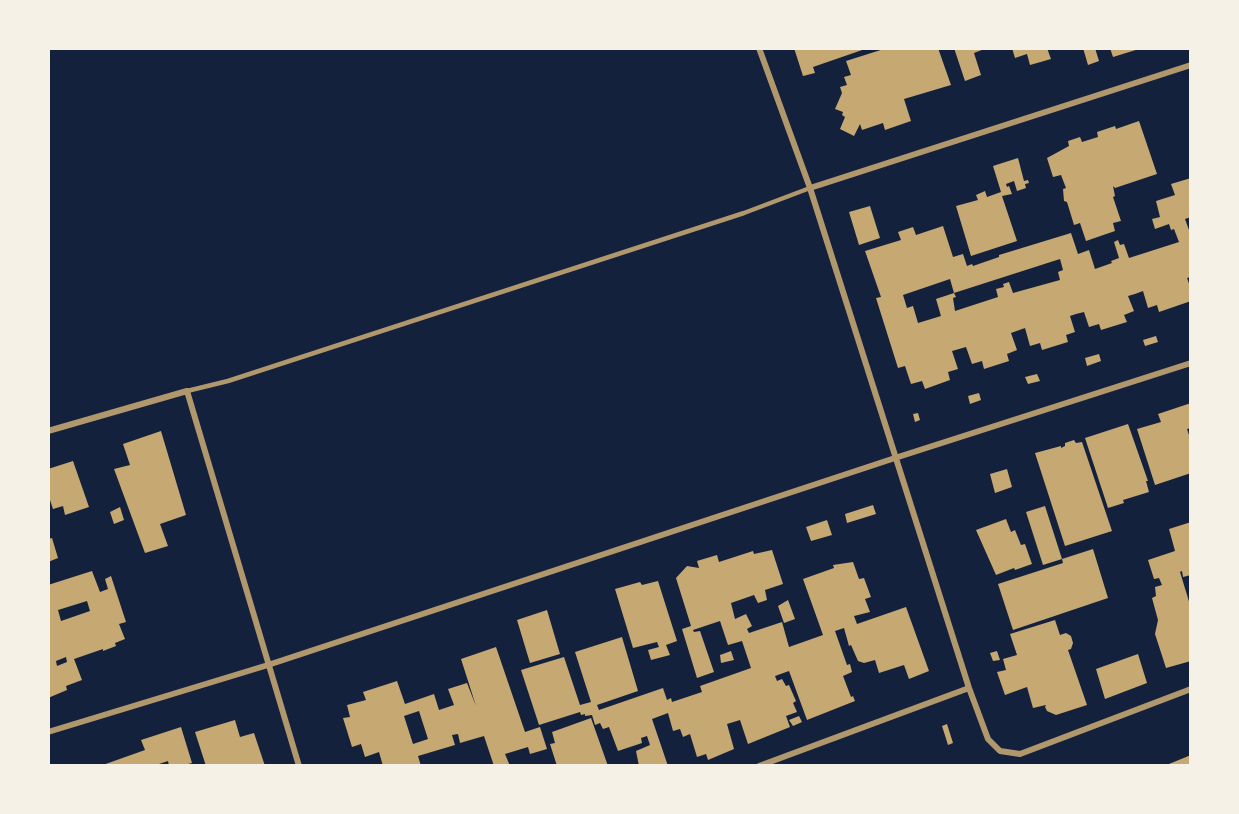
<!DOCTYPE html>
<style>
body{margin:0}
#map{position:relative;width:1239px;height:814px;overflow:hidden;background:#14213d;font-family:Quicksand,sans-serif}
canvas{display:block}
.frame{position:absolute;inset:0;border:50px solid #f6f1e7;pointer-events:none}
</style>
<div id="map">
<canvas width="1239" height="814"></canvas>
<div class="frame"></div>
</div>
<script>
const g = document.querySelector('canvas').getContext('2d');
g.lineJoin = 'round';
function fill(path, color) {
  g.fillStyle = color;
  g.fill(path, 'evenodd');
}
function stroke(path, color, width, dash) {
  g.strokeStyle = color;
  g.lineWidth = width;
  g.lineCap = dash ? 'butt' : 'round';
  g.setLineDash(dash || []);
  g.stroke(path);
}
const building = new Path2D(`
 M794 48H868L813 67 815 73 803 76Z
 M887 48H938L951 85 904 99 911 121 885 130 883 123 862 130 860 124 854 136 840 129 845 117 842 115 843 112 835 109 842 93 840 87 847 85 844 77 851 75 846 61Z
 M954 48H987L974 53 981 75 965 81Z
 M1012 48H1047L1051 59 1030 65 1027 54 1015 58Z
 M1083 48H1095L1099 61 1088 65Z
 M1110 48H1139V49L1113 57Z
 M1139 121 1157 174 1115 188 1113 186 1115 196 1113 197 1121 221 1113 223 1115 231 1086 241 1080 223 1074 225 1067 202 1064 201 1063 189 1066 188 1061 175 1053 177 1047 158 1069 146 1068 141 1080 137 1082 142 1098 137 1097 132 1115 126 1116 129Z
 M1018 158 1024 181 1028 180 1029 183 1025 184 1026 188 1017 191 1014 181 1006 184 1007 187 1009 186 1012 194 1002 196 1017 241 971 256 956 206 978 200 976 195 985 191 987 197 1001 192 993 166Z
 M1191 178V217L1185 219 1189 230H1191V277L1187 278 1191 289V301L1159 312 1157 305 1148 308 1143 291 1135 294 1128 296 1134 311 1124 315 1127 322 1101 330 1099 324 1089 327 1084 312 1076 314 1070 316 1075 332 1066 335 1068 342 1042 350 1040 343 1030 346 1025 328 1011 333 1017 350 1007 354 1009 361 984 369 982 361 972 364 966 347 952 351 958 369 948 372 950 380 925 389 922 381 911 384 905 366 898 368 876 298 881 297 865 251 901 240 898 232 913 227 916 235 943 226 953 257 963 254 967 266 972 264 973 266 999 257V255L1071 233 1078 254 1089 250 1095 269 1112 263 1111 261 1119 258 1114 242 1118 240 1120 245 1124 244 1129 258 1179 242 1174 229 1171 230 1169 224 1155 229 1152 219 1160 217 1156 201 1175 195 1171 184ZM1060 259 1063 270 1058 272 1060 280 1013 293 1009 282 1003 284 1004 287 996 289 998 297 955 311 953 298 956 297 954 293 936 299 941 316 918 323 913 306 907 308 903 295 950 279 954 293Z
 M870 206 880 238 859 245 849 212Z
 M1156 336 1158 342 1145 346 1143 340Z
 M1099 354 1101 361 1087 366 1085 358Z
 M1037 374 1040 381 1028 384 1025 377Z
 M979 393 981 400 970 404 968 396Z
 M1191 403V428L1187 429 1191 441V473L1155 485 1137 429 1161 422 1158 414Z
 M918 413 920 420 915 422 913 414Z
 M1128 424 1148 481H1146L1149 492 1123 500 1124 503 1108 508 1085 438Z
 M161 431 186 515 160 524 168 546 145 553 114 469 130 465 123 444Z
 M1074 440 1076 443 1082 442 1112 531 1065 546 1035 453 1061 446V448L1065 446V443Z
 M73 461 89 507 65 515 63 506 53 509 48 494V469Z
 M1007 469 1012 487 995 493 990 474Z
 M873 505 876 514 847 523 845 514Z
 M1045 506 1062 559 1043 565 1026 512Z
 M120 507 124 520 114 524 110 512Z
 M1006 519 1011 532 1015 530 1021 545 1025 544 1032 564 1015 570 1014 568 996 575 976 530Z
 M827 520 832 535 811 541 806 527Z
 M1191 522V575L1183 577 1182 571 1180 572 1191 608V661L1166 668 1155 634 1158 620 1152 598 1156 596 1155 587 1162 585 1159 578 1154 579 1148 560 1175 551 1169 529Z
 M52 538 58 558 48 562V539Z
 M1093 549 1108 598 1013 630 998 584 1063 563 1062 559Z
 M772 550 783 584 765 590 767 600 758 603 754 595 731 603 735 619 746 614 752 626 747 629 749 633 782 622 789 647 823 635 803 579 834 568 833 565 853 562 859 579 864 578 871 597 865 599 870 612 854 616 857 624 906 607 929 671 909 679 904 665 879 673 875 660 864 663 858 661 851 645 849 646 844 628 835 631 847 665 850 664 852 672 843 676 851 697 853 696 855 701 807 720 789 671 775 676 777 681 782 679 786 686 789 685 796 701 793 703 797 712 786 716 790 727 748 744 740 720 727 724 734 749 708 760 706 754 697 757 690 734 683 737 680 729 673 731 668 713 652 719 668 766H639L636 751 650 745 647 736 641 738 642 743 618 751 609 727 603 729 600 723 595 725 592 715 585 716V714L581 715 580 712 539 725 521 670 564 657 580 705 591 702 575 652 622 637 638 691 597 705 599 710 663 688 667 700 671 698 672 702 702 692 700 686 751 668 742 641 728 645 720 621 693 630 694 632 700 631 714 672 697 678 682 629 691 626 676 578 687 566 699 568 697 561 717 555 719 562 753 551 754 554Z
 M92 571 100 592 108 589 105 579 111 576 126 622 119 624 125 639 115 643 116 646 103 651V649L74 659 82 680 66 686 67 690 48 698V585ZM87 601 90 611 61 621 58 610ZM66 657 67 662 57 666 56 661Z
 M658 581 677 641 666 645 670 655 651 660 648 650 659 647 657 642 633 648 615 589 640 582 642 585Z
 M788 600 795 619 784 623 778 606Z
 M547 610 560 654 530 663 517 620Z
 M1055 620 1060 635 1066 633 1071 636 1073 643 1071 649 1068 650 1087 705 1056 715 1047 711 1045 707 1046 705 1033 708 1027 687 1005 695 997 672 1006 670 1003 659 1017 655 1010 634Z
 M496 647 525 732 540 727 547 749 530 754 528 747 505 754 510 766H494L484 736 460 743 458 734 452 735 455 745 418 756 421 766H383L379 752 365 757 361 744 352 747 343 718 350 717 347 705 366 700 363 692 397 681 405 704 434 694 439 710 454 705 448 689 467 683 476 706 461 659ZM419 711 428 739 413 744 404 716Z
 M731 651 734 660 721 663 720 655Z
 M997 651 1000 660 993 661 990 653Z
 M1138 654 1147 683 1105 699 1096 669Z
 M799 716 802 722 793 726 789 720Z
 M591 718 608 766H557L550 744 555 743 552 732Z
 M235 720 240 737 254 733 265 766H206L195 732Z
 M947 724 953 743 948 745 942 726Z
 M181 727 192 763 180 766H169L168 761 153 766H100L145 750 141 740Z
 M1191 755V766H1164Z`);
const service = new Path2D(`
 M187 391 228 381 744 213 810 188`);
const minor = new Path2D(`
 M759 48 810 188 969 688 988 739 1000 751 1020 754 1191 689
 M810 188 1191 65
 M48 431 187 391 299 766
 M48 732 268 665 895 458 1191 363
 M759 766 969 688`);
fill(building, '#c6a872');
stroke(service, '#b1986c', 4.5);
stroke(minor, '#b1986c', 6);
</script>
